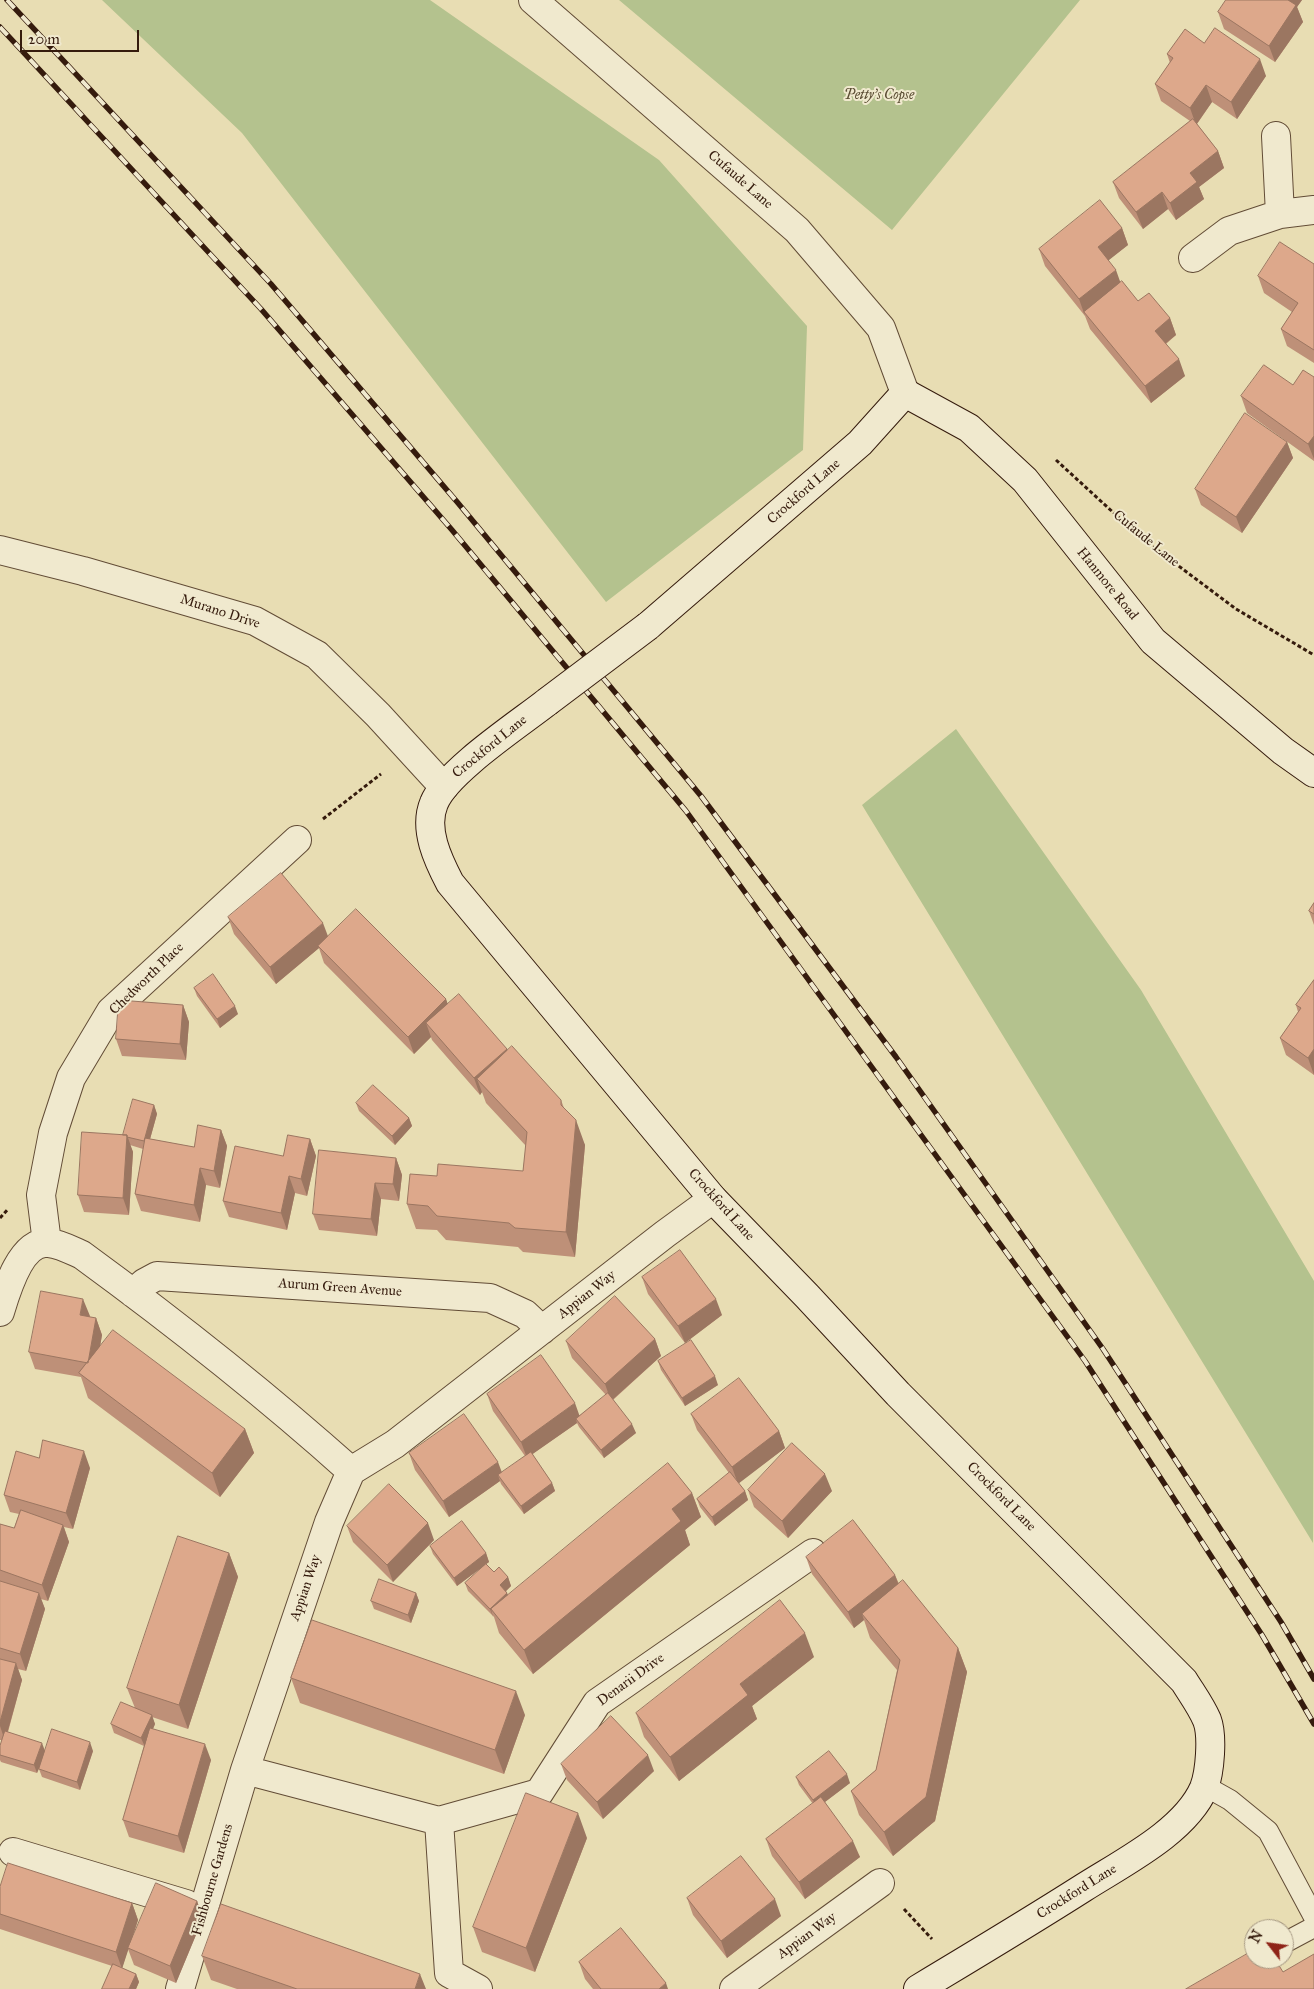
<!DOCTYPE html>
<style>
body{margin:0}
#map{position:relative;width:1314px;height:1989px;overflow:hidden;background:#e8ddb3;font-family:"IM FELL Great Primer",serif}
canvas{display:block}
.north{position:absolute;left:1244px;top:1919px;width:50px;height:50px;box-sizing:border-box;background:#f0e9ce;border:1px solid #a59781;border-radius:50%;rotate:300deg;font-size:14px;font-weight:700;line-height:20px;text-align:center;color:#351b0d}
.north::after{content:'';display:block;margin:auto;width:18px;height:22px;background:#8f2418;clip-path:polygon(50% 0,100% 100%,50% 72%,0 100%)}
.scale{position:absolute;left:20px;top:30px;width:119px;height:22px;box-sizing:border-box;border:2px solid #351b0d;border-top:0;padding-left:6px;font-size:15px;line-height:18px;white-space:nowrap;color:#351b0d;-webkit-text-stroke:4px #f0e9ce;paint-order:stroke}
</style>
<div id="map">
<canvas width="1314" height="1989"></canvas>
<div class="north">N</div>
<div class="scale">20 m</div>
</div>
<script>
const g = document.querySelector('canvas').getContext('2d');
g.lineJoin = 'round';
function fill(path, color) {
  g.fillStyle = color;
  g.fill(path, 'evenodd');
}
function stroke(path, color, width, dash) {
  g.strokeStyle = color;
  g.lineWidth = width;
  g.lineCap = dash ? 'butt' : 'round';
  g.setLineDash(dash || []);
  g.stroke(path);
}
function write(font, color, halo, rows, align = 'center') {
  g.font = font + ' "IM FELL Great Primer",serif';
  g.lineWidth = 4;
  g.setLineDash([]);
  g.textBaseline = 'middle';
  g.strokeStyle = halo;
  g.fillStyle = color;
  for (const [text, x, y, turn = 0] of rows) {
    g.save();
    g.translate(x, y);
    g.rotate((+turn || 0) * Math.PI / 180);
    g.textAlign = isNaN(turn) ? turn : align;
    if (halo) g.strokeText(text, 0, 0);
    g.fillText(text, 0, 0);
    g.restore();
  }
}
const green = new Path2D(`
 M102 0H430L659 160 807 326 803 450 606 602 242 133Z
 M619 0H1080L892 230Z
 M956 729 1141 990 1314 1281 1313 1543 862 805Z`);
const path = new Path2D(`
 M1056 460 1140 537 1236 609 1314 655
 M323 819 381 774
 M0 1218 8 1209
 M904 1909 932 1939`);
const lane = new Path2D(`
 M1205 1786 1230 1800 1268 1831 1314 1917
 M1284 1943 1314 1927`);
const street = new Path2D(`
 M533 0 797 230 881 328 905 393
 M1276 136 1280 214
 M1193 258 1229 231 1280 214 1314 210
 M0 550 83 571 255 621 317 655 378 715 444 787
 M47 1243 41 1195 53 1133 71 1078 111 1011 297 840
 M133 1293 144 1283 157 1276 490 1298 525 1314 542 1330
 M0 1312C6 1292 21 1240 49 1243 60 1244 71 1250 82 1255 175 1323 265 1394 351 1471
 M245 1770 439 1821
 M439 1821 539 1793 597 1703 813 1553
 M439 1821 449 1973 478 1989
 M13 1852 186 1904
 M180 1989 245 1770 329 1522 351 1471 395 1444 665 1234 713 1199
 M734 1989 880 1883`);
const secondary = new Path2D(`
 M648 626 860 443 905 393 969 428 1025 480 1153 641 1283 751 1314 773
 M547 702C519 724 446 772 434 803 423 829 438 860 450 883L713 1199 807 1296 898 1394 1184 1681C1192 1694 1201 1706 1207 1720 1213 1736 1210 1772 1204 1788 1185 1832 1122 1863 1083 1888 1028 1923 973 1956 918 1989`);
const rail = new Path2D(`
 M7 0 271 284 458 503 701 796 896 1057 1103 1349 1281 1622 1314 1679
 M0 27 261 309 452 530 686 811 1085 1361 1262 1635 1314 1724`);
const secondaryBridge = new Path2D(`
 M547 702 648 626`);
const wall = new Path2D(`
 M1226 0H1302L1297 7 1303 22 1275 62 1224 29 1218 12Z
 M1204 43 1266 76 1237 119 1212 102 1197 124 1218 151 1224 168 1199 187 1204 199 1176 220 1168 209 1143 229 1119 198 1113 182 1190 121 1161 101 1155 84 1170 63 1167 54Z
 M1122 228 1128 245 1108 260 1120 282 1138 301 1170 318 1176 335 1166 344 1185 376 1151 403 1090 329 1085 316 1045 266 1039 249Z
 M1314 264V363L1287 346 1281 329 1292 312 1264 293 1258 276Z
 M1314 377V461L1247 413 1241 396 1293 385Z
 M1287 442 1293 458 1242 533 1201 505 1195 489Z
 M1314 903V925L1309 911Z
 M228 917 328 936 446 999 447 1004 508 1051 561 1100 564 1108 585 1145 575 1257 523 1252 518 1247 446 1240 437 1230 416 1229 407 1204 437 1176 523 1171 526 1146 486 1103 482 1092 480 1095 432 1040 431 1037 414 1054 324 963 319 948 276 984 234 934Z
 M1314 980V1075L1286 1055 1280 1038 1298 1012 1296 1005Z
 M194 988 238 1014 220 1028 197 996Z
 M183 1005 189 1022 186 1060 122 1056 116 1039Z
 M356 1103 409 1118 412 1126 395 1145 359 1111Z
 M154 1105 157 1114 150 1139 194 1147 221 1130 227 1146 220 1188 206 1185 200 1222 141 1211 135 1194 143 1149 130 1145 133 1152 129 1215 84 1212 78 1195 123 1135Z
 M310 1139 316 1156 307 1196 295 1193 287 1230 229 1217 223 1201 283 1156Z
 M396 1158 402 1175 399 1201 381 1199 377 1236 319 1230 313 1214Z
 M642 1277 722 1315 685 1343 648 1294Z
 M90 1316 89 1317 96 1318 102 1335 100 1347 245 1429 254 1453 220 1497 88 1398 81 1377 35 1369 29 1352Z
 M655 1339 661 1356 613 1400 636 1433 604 1458 579 1427 577 1423 532 1454 552 1483 555 1491 524 1514 501 1484 500 1481 449 1517 415 1470 409 1453 502 1473 525 1456 493 1411 487 1394 579 1416 606 1395 572 1358 566 1341Z
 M658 1361 718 1385 685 1406 661 1370Z
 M691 1414 779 1431 785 1448 738 1483 745 1491 748 1500 715 1526 700 1507 697 1499 729 1473 697 1430Z
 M39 1458 90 1468 73 1529 64 1527 69 1542 48 1601 41 1599 45 1609 26 1671 18 1669 22 1680 8 1732 45 1751H93L80 1790 42 1777 39 1769 37 1773 1 1762 0 1760V1746L2 1740H0V1524L14 1528 19 1514 10 1512 4 1495Z
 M748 1490 832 1491 788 1538 754 1507Z
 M692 1493 701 1517 685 1530 690 1545 533 1674 499 1633 494 1617 468 1591 465 1583 484 1566 457 1586 433 1554 430 1546 486 1553 489 1562 486 1564 494 1572 508 1577 511 1586 506 1591 508 1595Z
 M347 1526 434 1540 393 1582 353 1542Z
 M229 1553 238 1577 188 1729 152 1717 155 1724 153 1729 211 1760 184 1853 129 1837 123 1820 144 1746 114 1733 111 1724 135 1708 127 1688Z
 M806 1557 895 1575 899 1584 958 1648 967 1672 935 1821 893 1856 859 1815 851 1791 876 1770 897 1670 870 1638 864 1620 854 1628 812 1574Z
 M416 1593 419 1601 411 1623 374 1609 371 1601Z
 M814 1657 752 1706 757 1719 679 1781 644 1737 636 1713Z
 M291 1678 525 1715 504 1774 300 1703Z
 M561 1764 654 1771 603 1819 567 1780Z
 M796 1777 850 1783 825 1802 860 1857 805 1899 772 1856 766 1839 813 1804 799 1785Z
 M587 1838 535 1972 482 1952 473 1927Z
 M0 1887 132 1903 138 1920 131 1942 197 1901 203 1918 176 1983 134 1965 128 1949 122 1968 136 1974 139 1982 136 1989H102L112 1966 0 1929Z
 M687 1898 781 1916 727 1958 693 1915Z
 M202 1956 426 1989H237L211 1980Z
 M579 1962 668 1989H593L585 1979Z`);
const shadedWall = new Path2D(`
 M1286 0H1302L1297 7 1303 22 1275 62 1269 46Z
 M1260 59 1266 76 1237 119 1231 102Z
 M1206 85 1212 102 1196 125 1190 108Z
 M1218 151 1224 168 1199 187 1204 199 1176 220 1170 203 1190 173Z
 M1162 192 1168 209 1143 229 1136 212Z
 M1122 228 1128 245 1104 264 1098 247Z
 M1116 270 1122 287 1084 312 1085 316 1079 299Z
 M1170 318 1176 335 1161 347 1155 331Z
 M1179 359 1185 376 1151 403 1145 386Z
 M1314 436V459L1308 444Z
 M1287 442 1293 458 1242 533 1236 517Z
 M323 923 329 939 318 946 319 948 276 984 270 967Z
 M446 999 452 1016 426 1023 431 1037 414 1054 408 1037Z
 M183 1005 189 1022 186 1060 180 1044Z
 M235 1006 238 1014 220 1028 217 1019Z
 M507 1049 513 1065 477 1079 482 1092 480 1095 474 1078Z
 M1314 1049V1075L1308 1058Z
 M154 1105 157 1114 147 1150 144 1141Z
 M409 1118 412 1126 395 1145 392 1136Z
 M576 1120 585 1145 575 1257 566 1232Z
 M221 1130 227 1146 220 1188 214 1171Z
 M127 1135 133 1152 129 1215 123 1198Z
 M310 1139 316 1156 307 1196 301 1179Z
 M396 1158 402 1175 399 1201 393 1184Z
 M200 1168 206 1185 200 1222 194 1205Z
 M289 1176 295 1193 287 1230 281 1213Z
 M375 1183 381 1199 377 1236 371 1219Z
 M83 1299 90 1316 86 1332 80 1315Z
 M716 1299 722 1315 685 1343 678 1326Z
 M96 1318 102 1335 94 1380 88 1363Z
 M655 1339 661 1356 611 1401 605 1384Z
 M715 1376 718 1385 685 1406 682 1398Z
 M575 1403 581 1420 576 1419 577 1423 527 1458 521 1442Z
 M632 1424 636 1433 604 1458 601 1450Z
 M245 1429 254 1453 220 1497 212 1473Z
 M779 1431 785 1448 738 1484 732 1467Z
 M84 1451 90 1468 73 1529 66 1513Z
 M498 1462 504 1478 498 1475 500 1481 449 1517 443 1501Z
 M825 1474 832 1491 788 1538 782 1521Z
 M552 1483 555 1491 524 1514 521 1506Z
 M745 1491 748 1500 715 1526 712 1517Z
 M692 1493 701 1517 685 1530 690 1545 533 1674 524 1650 672 1509Z
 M428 1523 434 1540 393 1582 387 1565Z
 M63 1525 69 1542 48 1601 42 1585Z
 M229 1553 238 1577 188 1729 179 1705Z
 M486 1553 489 1562 457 1586 454 1578Z
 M895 1575 901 1591 862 1614 864 1620 854 1628 848 1612Z
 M508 1577 511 1586 503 1594 500 1585Z
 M39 1593 45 1609 26 1671 20 1654Z
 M416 1593 419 1601 411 1623 408 1615Z
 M507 1593 510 1601 491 1609 493 1617 490 1609Z
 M805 1633 814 1657 752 1706 757 1719 679 1781 670 1757 740 1684Z
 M958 1648 967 1672 935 1821 893 1856 884 1832Z
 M16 1663 22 1680 5 1741 0 1726V1722Z
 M516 1691 525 1715 504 1774 495 1750Z
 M152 1715 155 1724 145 1747 141 1738Z
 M90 1742 93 1751 80 1790 77 1782Z
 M42 1743 45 1751 37 1773 34 1765Z
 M205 1744 211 1760 184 1853 178 1836Z
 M648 1755 654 1771 603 1819 597 1802Z
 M847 1774 850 1783 817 1808 813 1800Z
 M578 1813 587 1838 535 1972 526 1948Z
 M853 1841 860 1857 805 1899 799 1882Z
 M775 1899 781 1916 727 1958 721 1941Z
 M197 1901 203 1918 176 1983 170 1966Z
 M132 1903 138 1920 122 1969 116 1952Z
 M136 1974 139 1982 136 1989H129Z
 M420 1974 426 1989H415Z
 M666 1983 668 1989H659Z`);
const building = new Path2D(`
 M1226 0H1288L1296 5 1269 46 1218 12Z
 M1215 28 1260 59 1231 102 1206 85 1190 108 1155 84 1173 58 1167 54 1185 29 1204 43Z
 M1193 119 1218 151 1190 173 1197 182 1170 203 1162 192 1136 212 1113 182Z
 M1100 200 1122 228 1098 247 1116 270 1079 299 1039 249Z
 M1280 242 1314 264V350L1281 329 1298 303 1258 276Z
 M1122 281 1138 301 1149 293 1170 318 1155 331 1179 359 1145 386 1084 312Z
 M1264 365 1293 385 1303 370 1314 377V436L1308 444 1241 396Z
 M1245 413 1287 442 1236 517 1195 489Z
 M281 873 323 923 270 967 228 917Z
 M1314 903V914L1309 911Z
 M356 909 446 999 408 1037 318 946Z
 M213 974 235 1006 217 1019 194 988Z
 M1314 980V1049L1308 1058 1280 1038 1301 1008 1296 1005Z
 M459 994 507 1049 474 1078 426 1023Z
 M119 1000 183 1005 180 1044 116 1039Z
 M512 1046 561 1100V1105L576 1120 566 1232 515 1228 509 1223 437 1216 428 1206 407 1204 410 1174 437 1176 438 1164 523 1171 527 1132 477 1079Z
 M373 1085 409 1118 392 1136 356 1103Z
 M133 1099 154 1105 144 1141 127 1137V1135H123Z
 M198 1125 221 1130 214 1171 200 1168 194 1205 135 1194 145 1138 194 1147Z
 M82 1132 127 1135 123 1198 78 1195Z
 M288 1135 310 1139 301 1179 289 1176 281 1213 223 1201 235 1146 283 1156Z
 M319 1150 396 1158 393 1184 375 1183 371 1219 313 1214Z
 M680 1250 716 1299 678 1326 642 1277Z
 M41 1291 83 1299 80 1315 96 1318 88 1363 29 1352Z
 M615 1296 655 1339 605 1384 566 1341Z
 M113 1330 245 1429 212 1473 79 1373Z
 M691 1340 715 1376 682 1398 658 1361Z
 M541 1355 575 1403 521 1442 487 1394Z
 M739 1378 779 1431 732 1467 691 1414Z
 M608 1393 632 1424 601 1450 576 1419Z
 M464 1414 498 1462 443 1501 409 1453Z
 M43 1440 84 1451 66 1513 4 1495 16 1451 39 1458Z
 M792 1443 825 1474 782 1521 748 1490Z
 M531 1452 552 1483 521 1506 498 1475Z
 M668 1463 692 1493 672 1509 681 1521 524 1650 491 1609Z
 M730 1472 745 1491 712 1517 697 1499Z
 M389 1484 428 1523 387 1565 347 1526Z
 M21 1510 63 1525 42 1585 0 1570V1524L14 1528Z
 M853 1520 895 1575 848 1612 806 1557Z
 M462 1521 486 1553 454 1578 430 1546Z
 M178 1536 229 1553 179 1705 127 1688Z
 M486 1564 494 1572 499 1567 508 1577 500 1585 507 1593 490 1609 465 1583Z
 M379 1579 416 1593 408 1615 371 1601Z
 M903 1580 958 1648 926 1797 884 1832 851 1791 876 1770 900 1660 862 1614Z
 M0 1581 39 1593 20 1654 0 1648Z
 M780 1600 805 1633 740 1684 748 1695 670 1757 636 1713Z
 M312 1620 516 1691 495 1750 291 1678Z
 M0 1659 16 1663 0 1722Z
 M121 1702 152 1715 141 1738 111 1724Z
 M611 1716 648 1755 597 1802 561 1764Z
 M150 1728 205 1744 178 1836 123 1820Z
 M52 1729 90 1742 77 1782 39 1769Z
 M5 1731 42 1743 34 1765 0 1755V1746Z
 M829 1751 847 1774 813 1800 796 1777Z
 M526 1793 578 1813 526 1948 473 1927Z
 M821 1797 853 1841 799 1882 766 1839Z
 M741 1856 775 1899 721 1941 687 1898Z
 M8 1863 132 1903 116 1952 0 1914V1887Z
 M156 1883 197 1901 170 1966 128 1948Z
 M221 1904 420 1974 415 1989H297L202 1956Z
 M621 1928 666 1983 659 1989H601L579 1962Z
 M1254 1950V1959H1275L1283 1972 1314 1954V1989H1186Z
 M113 1964 136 1974 129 1989H102Z`);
const parkNames = [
 ["Petty's Copse",879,96]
];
const streetNames = [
 ["Cufaude Lane",740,180,41],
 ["Crockford Lane",804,492,-41],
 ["Cufaude Lane",1146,539,39],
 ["Hanmore Road",1107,584,51],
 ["Murano Drive",220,612,18],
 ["Crockford Lane",490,747,-39],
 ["Chedworth Place",147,979,-44],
 ["Crockford Lane",721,1205,48],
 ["Aurum Green Avenue",340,1288,4],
 ["Appian Way",587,1295,-38],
 ["Crockford Lane",1001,1497,45],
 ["Appian Way",306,1588,-71],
 ["Denarii Drive",631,1680,-36],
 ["Fishbourne Gardens",213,1880,-74],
 ["Crockford Lane",1077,1892,-32],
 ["Appian Way",807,1936,-36]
];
fill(green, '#b4c28e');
stroke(lane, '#624c36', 22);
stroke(street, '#624c36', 30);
stroke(secondary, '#351b0d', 30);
stroke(path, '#351b0d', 3, [4, 2.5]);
stroke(lane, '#f0e9ce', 20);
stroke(street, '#f0e9ce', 28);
stroke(secondary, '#f0e9ce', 28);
stroke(rail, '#351b0d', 5.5);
stroke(rail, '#f0e9ce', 4, [11]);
stroke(secondaryBridge, '#351b0d', 30, []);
stroke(secondaryBridge, '#f0e9ce', 28);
fill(wall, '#be9078');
fill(shadedWall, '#9b7661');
fill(building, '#dda88b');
stroke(building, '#9b7661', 1);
write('italic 14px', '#5b4d34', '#f0e9ce', parkNames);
write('14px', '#351b0d', '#f0e9ce', streetNames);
</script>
